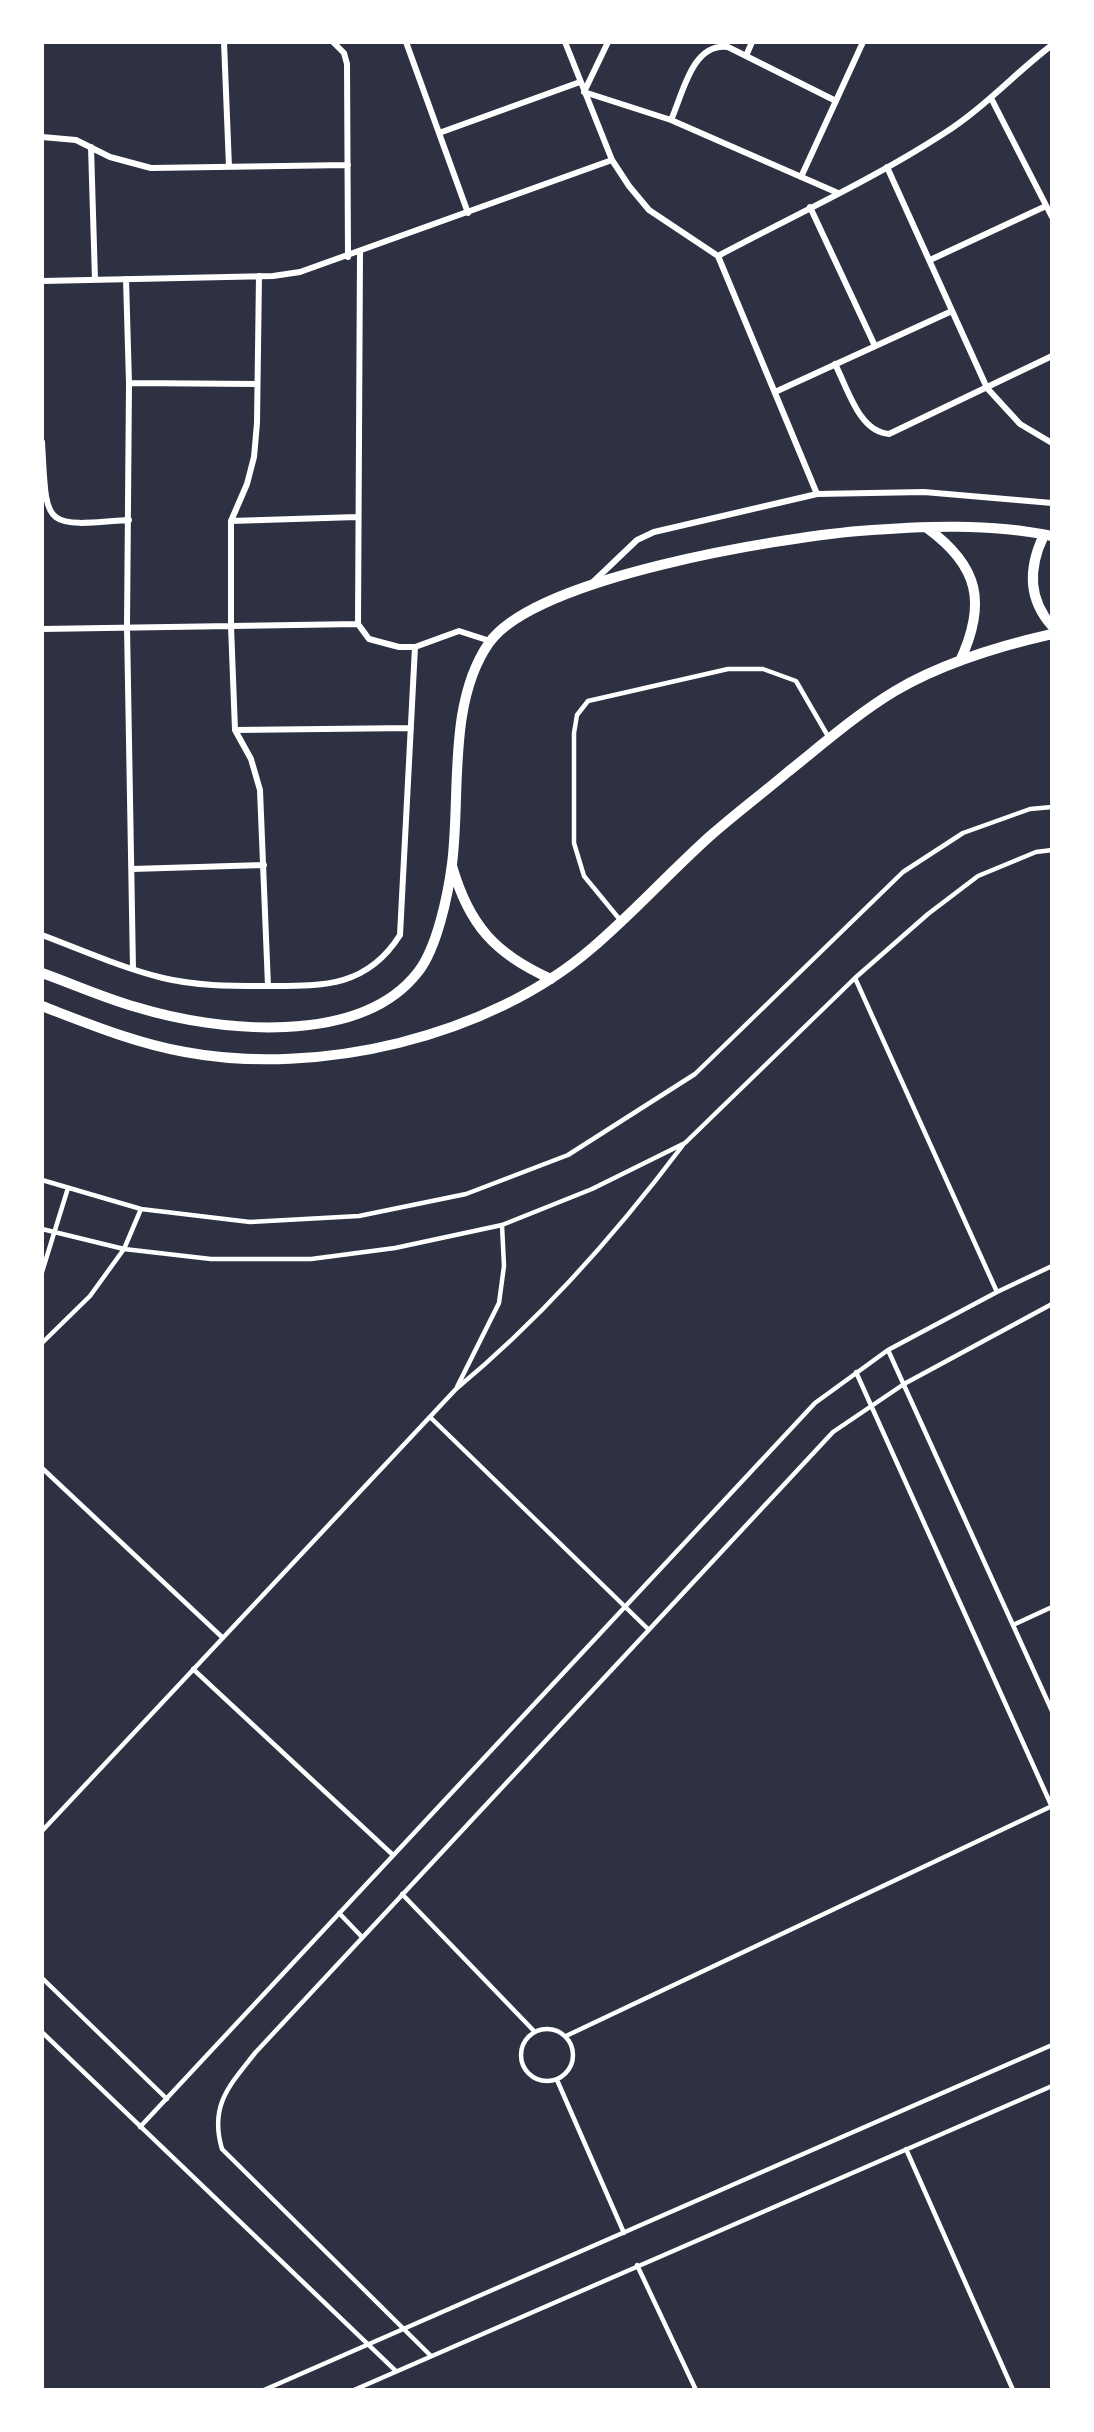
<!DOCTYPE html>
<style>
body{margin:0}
#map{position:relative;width:1094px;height:2432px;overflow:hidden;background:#2d3142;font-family:Overpass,sans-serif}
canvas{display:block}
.frame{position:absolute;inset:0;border:44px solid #fff;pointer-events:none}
</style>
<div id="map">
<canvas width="1094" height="2432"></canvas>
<div class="frame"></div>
</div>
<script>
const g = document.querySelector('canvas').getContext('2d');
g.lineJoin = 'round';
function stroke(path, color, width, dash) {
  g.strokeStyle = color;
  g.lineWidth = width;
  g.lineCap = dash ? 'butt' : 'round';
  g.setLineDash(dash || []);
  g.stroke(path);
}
const service = new Path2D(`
 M621 921 584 876 574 843V733L577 715 588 701 728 669H763L796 681 829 738
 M855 978 997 1292
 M42 1180 141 1209 250 1222 359 1216 466 1194 568 1155 695 1074 903 872 963 833 1030 809 1052 807
 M42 1229 124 1249 211 1259H311L395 1248 502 1225 592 1189 685 1143 855 978 928 914 978 876 1036 852 1052 850
 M42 1272 68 1188
 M42 1343 90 1296 124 1249 141 1209
 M888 1350 1052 1711
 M856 1372 1052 1807
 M457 1387 499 1303 504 1266 502 1225
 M430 1417 649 1630
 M42 1468 223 1638
 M1013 1625 1052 1607
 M193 1669 393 1855
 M42 1831 456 1389C542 1318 616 1234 683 1145
 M402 1894 534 2031
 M339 1913 362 1937
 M42 1978 167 2099
 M521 2055a26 26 0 1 1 52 0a26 26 0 1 1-52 0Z
 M42 2032 396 2371
 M566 2036 1052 1806
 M557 2080 624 2233
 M140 2127 815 1403 888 1350 997 1292 1052 1266
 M906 2149 1013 2390
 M637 2265 696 2390
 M431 2356 222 2149C209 2105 230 2085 255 2053L833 1432 904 1384 1052 1304
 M264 2390 1052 2045
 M354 2390 1052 2086`);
const minor = new Path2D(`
 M224 42 229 167
 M333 42 344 53 347 64 348 257
 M406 42 468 213
 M565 42 612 160 629 186 649 210 718 256 817 494
 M608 42 584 92 671 120 838 193
 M746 56 752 42
 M991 98 1052 217
 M671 120C683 94 692 42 728 47L836 101
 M439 133 580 82
 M42 137 76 140 110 157 151 168 348 165
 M91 147 95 280
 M887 167 987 388 1020 424 1052 443
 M801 177 863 42
 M810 207 875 346
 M360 252 358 624 369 639 399 647H415L459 631 490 641
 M718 256C793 216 872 180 943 134 983 109 1015 73 1052 45
 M930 260 1046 206
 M259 276 257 423 254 457 247 484 231 521V626L235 730 251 759 260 790 268 986
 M126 279 129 383 127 627 133 969
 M42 281 273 276 300 272 612 160
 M835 364C848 389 859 432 889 434L1052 356
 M129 383 257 384
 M775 392 952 311
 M42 442C47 528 41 527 129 520
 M231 521 357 517
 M593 582 637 540 654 532 817 494 924 492 1052 503
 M42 629 358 624
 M235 730 411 728
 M132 869 264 865
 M42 935C82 950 122 968 163 978 196 986 229 986 263 986 320 986 366 989 400 935L415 647`);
const tertiary = new Path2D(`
 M927 528C979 566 987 603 960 661
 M1044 535C1029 566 1027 598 1052 626
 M452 866C469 925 495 954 551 979
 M42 973C73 984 104 998 136 1007 217 1032 360 1047 418 972 437 948 448 895 452 864 461 795 447 703 489 643 535 577 779 538 859 531 922 526 990 523 1052 536
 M42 1006C89 1024 135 1043 185 1052 318 1077 489 1037 592 948 633 913 669 873 709 837 735 814 763 793 789 771 824 743 857 714 895 691 942 663 999 646 1052 634`);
stroke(service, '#fff', 4.5);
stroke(minor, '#fff', 6);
stroke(tertiary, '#fff', 10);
</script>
